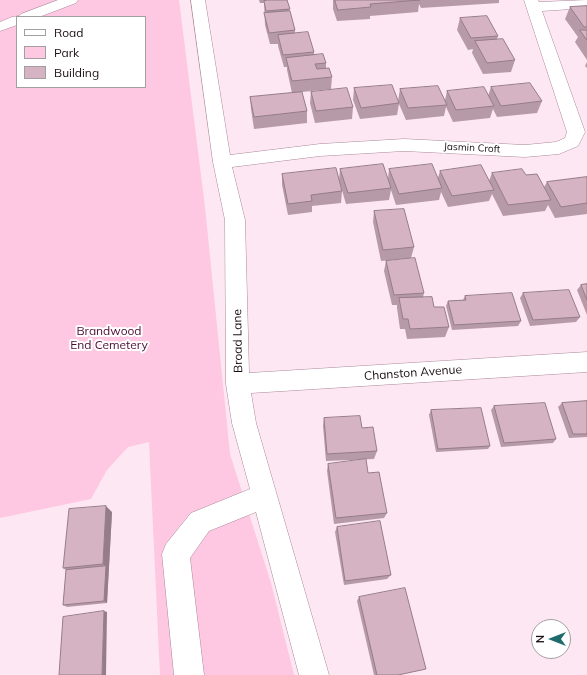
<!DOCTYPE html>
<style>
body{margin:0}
#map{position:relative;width:587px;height:675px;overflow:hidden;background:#fde7f2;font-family:Mulish,sans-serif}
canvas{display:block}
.legend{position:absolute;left:16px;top:16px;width:130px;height:72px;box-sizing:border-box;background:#fff;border:1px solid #a39fa1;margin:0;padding:5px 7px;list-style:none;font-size:12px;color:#1a0f15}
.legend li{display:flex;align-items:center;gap:8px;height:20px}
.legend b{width:20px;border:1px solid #a39fa1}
.north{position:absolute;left:531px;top:619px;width:40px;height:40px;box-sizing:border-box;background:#fff;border:1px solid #a39fa1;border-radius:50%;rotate:270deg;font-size:11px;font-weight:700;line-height:16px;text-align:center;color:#1a0f15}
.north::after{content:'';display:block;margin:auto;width:14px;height:18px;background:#1e6b6d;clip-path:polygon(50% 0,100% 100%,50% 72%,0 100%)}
</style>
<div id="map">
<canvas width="587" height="675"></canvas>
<ul class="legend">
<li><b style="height:5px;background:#fff"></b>Road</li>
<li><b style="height:11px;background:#fec7e2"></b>Park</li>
<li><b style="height:11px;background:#d5b3c3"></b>Building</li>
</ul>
<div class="north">N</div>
</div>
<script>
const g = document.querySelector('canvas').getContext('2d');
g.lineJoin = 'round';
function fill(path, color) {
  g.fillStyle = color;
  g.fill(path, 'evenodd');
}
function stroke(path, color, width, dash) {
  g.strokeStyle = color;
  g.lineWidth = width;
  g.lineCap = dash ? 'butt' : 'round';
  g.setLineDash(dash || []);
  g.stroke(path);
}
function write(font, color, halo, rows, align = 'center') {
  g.font = font + ' Mulish,sans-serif';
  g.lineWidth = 4;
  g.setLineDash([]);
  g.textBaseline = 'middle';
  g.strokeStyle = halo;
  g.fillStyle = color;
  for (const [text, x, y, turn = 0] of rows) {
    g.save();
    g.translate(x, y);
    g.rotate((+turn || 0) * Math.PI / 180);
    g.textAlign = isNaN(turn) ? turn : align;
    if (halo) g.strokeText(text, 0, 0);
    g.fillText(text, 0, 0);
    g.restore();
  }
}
const green = new Path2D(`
 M0 0H179L205 207 230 454 271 583 294 675H160L149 442 128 447 107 470 91 499 0 518ZM17 17H145V87H17Z`);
const minor = new Path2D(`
 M58 0H78L76 3 39 17H17V25L0 31V22L12 17 19 16 21 14Z
 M191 0H205L230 155 320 144 404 139 525 145 556 142 565 138 567 132 524 0H538L539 2 587 0V8L542 11 585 132 578 146 559 154 525 157 404 151 320 156 232 167 245 220 249 373 587 352V372L251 393 256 423 329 675H299L256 512 209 531 190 558 204 675H174L162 554 166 544 191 513 250 489 232 423 226 384 225 220 213 162Z`);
const wall = new Path2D(`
 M259 0H287L295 30V33L314 52V55L326 63V68L332 77 331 89 302 92 307 111V123L254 129 251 109 250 97 292 93 287 70V67H284L278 46V44H270L265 25 264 3H260Z
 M333 0H499V3L421 8 419 4 418 12 370 16V19L337 21 333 9Z
 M587 6V60L575 42 578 37 565 19 570 7Z
 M460 18 498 36 497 39 515 60 511 72 483 74 472 53 473 49 468 50 457 30Z
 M587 62V68L585 66Z
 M491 87 542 101 537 113 497 117 493 109 490 118 453 122 446 107 444 116 406 120 399 104 397 115 360 119 353 100 354 88 398 101 400 89 445 100 447 91 488 96Z
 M311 92 353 107 352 119 315 123 310 103Z
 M340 169 388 179 389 169 438 178 440 171 489 181 492 173 526 175 544 187 547 182 587 177V214L555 218 548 205 545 211 503 216 492 194 489 201 448 207 441 192 439 200 396 205 391 190 389 200 346 204 339 180Z
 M282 174 342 191 341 203 312 206V212L288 215 282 185Z
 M374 211 414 247 411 258 381 261 373 222Z
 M386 261 424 293 423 297 434 307 449 327 445 337 407 339 405 329H400L397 308V305H392L384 271Z
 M587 284V315L577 290 581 285Z
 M523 293 580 317 576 322 530 326 520 298Z
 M465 296 521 321 518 326 452 330 446 306 448 301 463 300Z
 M587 401V437L569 438 558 407 562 403Z
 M494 406 556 439 553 443 501 447 491 410Z
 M431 410 490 446 488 449 436 452 429 415Z
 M324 418 362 428 377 451 374 459 326 461 323 426Z
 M328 464 387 513 384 518 334 524 327 471Z
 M112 512 107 603 67 607 63 605 66 570 63 568Z
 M337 527 391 575 387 579 344 585 335 532Z
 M359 597 399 675H374L357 601Z`);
const shadedWall = new Path2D(`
 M106 506 112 512 107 603 104 601 106 566 103 564Z
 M104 611 107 612 106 675H102Z`);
const building = new Path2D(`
 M268 0H287L290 9 266 11 264 1Z
 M335 0H420L370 4 371 7 338 10Z
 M587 6V27H584L570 7Z
 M290 11 295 30 269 33 264 13Z
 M487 16 498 36 471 38 460 18Z
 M580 30H587V40Z
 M308 32 314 52 283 55 278 35Z
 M503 39 515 60 487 63 475 41Z
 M323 54 326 63 315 64 317 69 329 68 332 77 292 81 286 58Z
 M530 83 542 101 501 106 491 87Z
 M392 85 399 103 361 108 354 88Z
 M438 86 447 105 408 108 400 89Z
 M484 87 494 106 456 110 447 91Z
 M347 88 353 107 316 111 311 92Z
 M302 92 307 111 254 117 250 97Z
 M383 164 391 188 348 193 340 169Z
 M432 164 442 188 399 194 389 169Z
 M481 165 494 190 452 196 440 171Z
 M336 168 342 191 311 195 312 201 288 204 282 174Z
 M522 169 526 175 537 174 551 200 508 205 492 173Z
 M587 177V203L561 207 547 182Z
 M404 209 414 247 383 250 374 211Z
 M415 258 424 293 394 295 386 261Z
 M587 284V300L581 285Z
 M569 290 580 317 533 320 523 293Z
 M512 293 521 321 454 325 448 301 466 300 465 296Z
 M432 297 434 307H444L449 327 410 329 408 319H403L399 298Z
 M587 401V434H573L562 403Z
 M545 403 556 439 504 443 494 406Z
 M481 408 490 446 438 449 431 410Z
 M360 416 362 428 373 427 377 451 327 454 324 418Z
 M366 459 368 473 379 472 387 513 336 518 328 464Z
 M106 506 103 564 63 568 69 509Z
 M380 521 391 575 345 581 337 527Z
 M106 566 104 601 63 605 66 570Z
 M405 588 426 669 398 675H377L359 597Z
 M104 611 102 675H59L63 617Z`);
const farStreetnames = [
 ["Jasmin Croft",472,148,3]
];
const parkNames = [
 ["Brandwood",109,331],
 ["End Cemetery",109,345]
];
const streetNames = [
 ["Broad Lane",238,341,-91],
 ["Chanston Avenue",413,373,-4]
];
fill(green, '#fec7e2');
stroke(minor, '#aa8999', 1);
fill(minor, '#fff');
fill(wall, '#b79aa8');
fill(shadedWall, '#957d88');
fill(building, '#d5b3c3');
stroke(building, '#957d88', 1);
write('10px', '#1a0f15', '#fff', farStreetnames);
write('12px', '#4c0d34', '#fff', parkNames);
write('12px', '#1a0f15', '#fff', streetNames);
</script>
